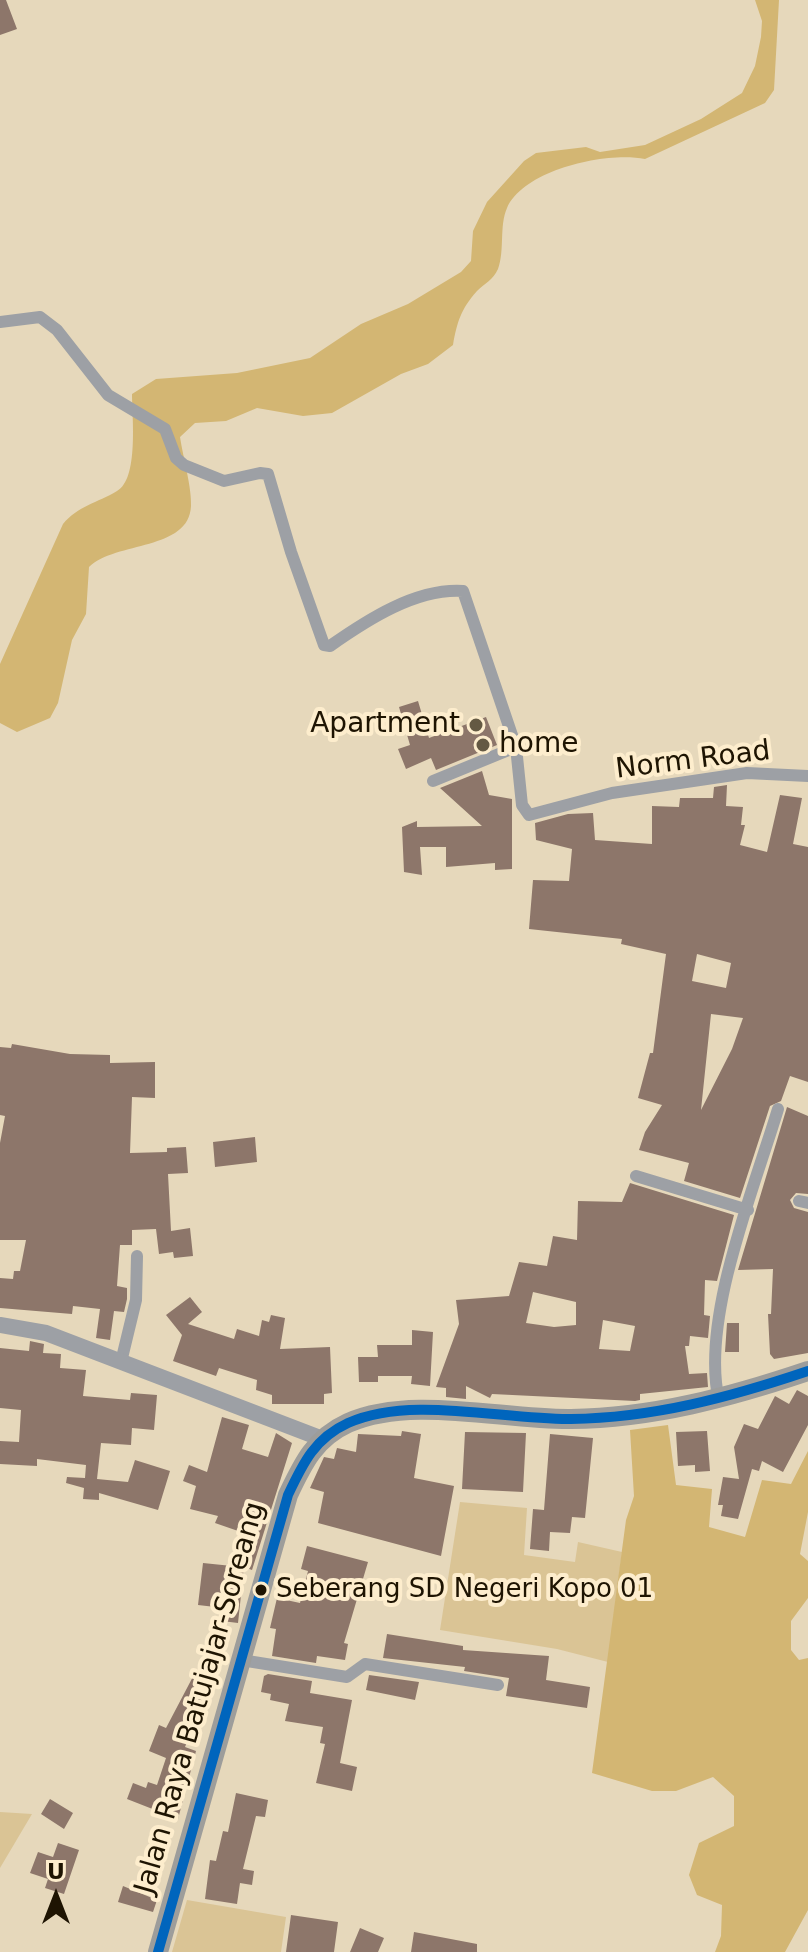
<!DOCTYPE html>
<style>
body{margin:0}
#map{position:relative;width:808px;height:1952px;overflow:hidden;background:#e6d8bb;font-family:"DejaVu Sans",sans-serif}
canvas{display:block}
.north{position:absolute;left:16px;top:1856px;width:80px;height:80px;-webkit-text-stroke:6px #fdedcd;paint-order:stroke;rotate:0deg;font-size:22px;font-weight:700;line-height:32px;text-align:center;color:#1e1402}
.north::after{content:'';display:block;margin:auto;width:28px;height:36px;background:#1e1402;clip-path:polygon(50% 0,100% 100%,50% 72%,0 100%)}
</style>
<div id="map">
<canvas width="808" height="1952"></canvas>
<div class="north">U</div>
</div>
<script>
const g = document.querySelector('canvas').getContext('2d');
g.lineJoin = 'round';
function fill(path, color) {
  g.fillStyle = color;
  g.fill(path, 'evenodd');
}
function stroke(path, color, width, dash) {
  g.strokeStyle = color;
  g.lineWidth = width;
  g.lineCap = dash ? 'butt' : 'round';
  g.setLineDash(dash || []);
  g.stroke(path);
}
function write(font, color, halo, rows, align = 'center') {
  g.font = font + ' "DejaVu Sans",sans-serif';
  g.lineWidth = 8;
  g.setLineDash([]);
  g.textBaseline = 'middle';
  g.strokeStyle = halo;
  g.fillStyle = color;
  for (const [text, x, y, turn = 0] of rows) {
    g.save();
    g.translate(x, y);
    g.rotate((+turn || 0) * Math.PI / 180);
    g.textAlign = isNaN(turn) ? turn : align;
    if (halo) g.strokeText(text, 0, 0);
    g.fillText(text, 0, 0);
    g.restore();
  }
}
const green = new Path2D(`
 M460 1502 527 1508 524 1555 575 1562 578 1542 622 1552 608 1662 557 1649 440 1630Z
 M0 1812 32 1814 0 1868Z
 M187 1900 286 1917 281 1952H172Z`);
const forest = new Path2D(`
 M755 0H779L774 90 765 103 645 159C608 151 524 169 507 208 499 226 505 250 498 269 493 280 485 283 477 291 461 309 457 322 453 345L428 364 401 374 332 413 303 416 257 408 226 421 195 423 180 437C183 457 192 488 191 506 189 551 116 541 89 567L86 614 72 640 58 703 50 718 17 732 0 723V664L63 524C78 506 97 503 117 491 139 479 132 417 132 394L156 379 237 373 310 358 361 324 408 304 461 272 471 261 473 231 487 202 524 161 536 153 586 147 600 152 645 145 701 119 742 93 755 66 761 37 762 21Z
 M668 1425 676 1485 712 1489 709 1527 745 1537 762 1480 791 1484 808 1451V1512L800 1554 808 1561V1598L791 1621V1650L799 1660 808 1658V1910L785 1952H715L721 1936 722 1905 697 1895 689 1875 699 1843 734 1826V1796L713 1777 676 1791H652L592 1773 626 1520 634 1496 630 1430Z`);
const building = new Path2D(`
 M0 0H6L17 29 0 35Z
 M418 701 429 738 486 717 497 745 436 770 431 758 406 769 398 749 410 745 399 707Z
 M482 771 489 795 512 799V869L495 870V863L446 867V847H420L422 875 404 872 402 827 417 821V827L482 826 440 788Z
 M727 785 726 806 743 807 741 825H745L740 845 767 852 780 795 802 798 793 844 808 847V1082L790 1076 781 1101 770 1106 740 1198 684 1181 689 1163 639 1150 645 1132 662 1105 638 1098 650 1053H653L666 954 621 944 622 939 529 929 533 880 569 881 572 849 536 840 535 823 568 814 593 813 595 840 652 844V806L679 807 680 798H713L714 787ZM697 954 731 963 726 988 692 981ZM711 1014 743 1018 732 1049 701 1110Z
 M12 1044 70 1054 110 1055V1063L155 1062V1098L132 1097 130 1153 167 1152V1148L186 1147 188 1173 168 1174 171 1231 190 1228 193 1256 174 1258 173 1252 159 1254 156 1229 132 1230V1245H120L117 1286 127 1288V1299L124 1312 114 1311 110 1340 96 1338 100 1309 73 1306 72 1314 0 1308V1278L13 1279 14 1271H20L26 1240H0V1143L5 1116 0 1115V1047L11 1048Z
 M787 1107 808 1116V1194L796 1193 790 1200 794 1208 808 1212V1353L774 1359 770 1354 768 1314H771L773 1269 738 1270Z
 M255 1137 257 1162 215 1167 213 1142Z
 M630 1183 734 1215 717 1281 705 1280 704 1315 710 1316 708 1338 690 1336 689 1346H685L689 1374 707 1373 708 1387 640 1394V1400L635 1401 492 1394 490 1398 466 1386V1399L446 1397V1388L436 1387 459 1324 456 1300 509 1296 519 1262 547 1266 553 1236 577 1240 578 1201 622 1202ZM533 1292 576 1302V1325L554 1327 526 1323ZM603 1320 635 1326 630 1351 599 1349Z
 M190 1297 202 1312 188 1324 234 1339 237 1329 259 1336 262 1320 269 1322 271 1315 285 1318 280 1349 330 1347 332 1393 324 1394V1404H272V1395L256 1390 257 1380 219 1368 216 1376 173 1361 182 1335 166 1315Z
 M727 1323H739V1352H725Z
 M412 1330 433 1332 430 1386 411 1384 412 1376H378V1382H359L358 1357H378L377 1345H412Z
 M30 1341 44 1344 43 1353 61 1354 60 1368 86 1370 83 1396 130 1400 131 1393 157 1395 154 1430 132 1428 131 1445 101 1443 97 1479 128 1482 135 1460 170 1471 158 1510 99 1493V1500L83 1499 84 1488 66 1483 67 1477 85 1478 86 1465 37 1459V1466L0 1464V1441L19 1442 21 1410 0 1408V1348L29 1351Z
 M797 1390 808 1396V1425L783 1472 762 1461 759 1471 752 1469 738 1519 721 1516 723 1505H718L723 1477 739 1479 734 1447 744 1424 758 1429 775 1396 789 1404Z
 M222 1417 249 1425 242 1449 268 1457 276 1433 292 1443 252 1570 244 1567 238 1623 222 1621 224 1608 198 1605 203 1563 232 1566 241 1532 215 1523 218 1516 190 1509 196 1486 183 1481 189 1465 207 1472Z
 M402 1431 421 1434 414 1478 454 1486 441 1556 318 1523 324 1492 310 1488 324 1457 334 1459 337 1448 356 1452 358 1434 401 1436Z
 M707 1431 710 1471 695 1472V1465L678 1466 676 1432Z
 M465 1432 526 1433 523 1492 462 1489Z
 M550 1434 593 1438 585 1518 572 1517 570 1533 550 1532 549 1551 530 1549 533 1509 544 1510Z
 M307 1546 368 1562 344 1643 348 1644 345 1660 317 1656 316 1663 272 1656 276 1629 270 1628 277 1598 300 1603 308 1571 301 1569Z
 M387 1634 463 1646V1650L549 1656 546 1680 590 1687 587 1708 506 1696 509 1678 464 1671 465 1667 383 1658Z
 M197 1669 214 1679 184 1735 189 1737 185 1747 196 1751 178 1819 127 1799 133 1783 146 1788 148 1782 157 1785 166 1758 149 1751 159 1725 166 1728Z
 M268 1674 312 1681 310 1693 352 1700 340 1763 357 1767 352 1791 316 1783 325 1744 320 1743 323 1727 285 1721 289 1704 270 1700 271 1694 261 1692 264 1676Z
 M369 1675 419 1682 415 1700 366 1690Z
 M236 1793 268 1800 265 1817 256 1816 243 1869 254 1871 252 1885 240 1883 237 1904 205 1899 210 1860 216 1861 223 1831 228 1832Z
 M50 1799 73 1813 64 1829 41 1814Z
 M58 1843 79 1850 64 1894 45 1888 48 1879 30 1873 38 1852 53 1857Z
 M123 1886 157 1900 153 1912 118 1902Z
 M291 1915 338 1922 334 1952H286Z
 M360 1928 384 1938 378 1952H350Z
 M414 1932 477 1944V1952H411Z`);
const minor = new Path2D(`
 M0 322 40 317 57 330 108 395 165 429 176 458 184 465 224 481 260 473 268 474 291 552 324 645 330 646C367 620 416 588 463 591L516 747 522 805 529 815 612 793 747 773 808 776
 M433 781 516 747
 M636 1176 748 1210
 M799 1201 808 1203
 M121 1362 136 1300 137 1256
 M719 1401C700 1320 754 1189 778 1109
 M241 1660 347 1677 365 1664 498 1685`);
const tertiary = new Path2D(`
 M0 1325 46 1333 320 1438`);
const trunk = new Path2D(`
 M158 1952 288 1495C303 1463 315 1438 348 1423 411 1395 503 1420 571 1419 653 1418 731 1397 808 1371`);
const bus1 = new Path2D(`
 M158 1952 288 1495C303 1463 315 1438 348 1423 411 1395 503 1420 571 1419 653 1418 731 1397 808 1371`);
const markers = [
 [476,725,8,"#645943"],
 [483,745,8,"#645943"],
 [261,1590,7,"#1e1402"]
];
const busNames = [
 ["Seberang SD Negeri Kopo 01",276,1590]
];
const poiNames = [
 ["Apartment",460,725],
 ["home",499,745,"left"]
];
const streetNames = [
 ["Norm Road",693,761,-7],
 ["Jalan Raya Batujajar-Soreang",201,1698,-74]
];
fill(green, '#dac495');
fill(forest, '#d3b673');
fill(building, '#8d766a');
stroke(minor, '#9da0a5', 12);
stroke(tertiary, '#9da0a5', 16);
stroke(trunk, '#9d9d9b', 20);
stroke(bus1, '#0065bd', 10);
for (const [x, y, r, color] of markers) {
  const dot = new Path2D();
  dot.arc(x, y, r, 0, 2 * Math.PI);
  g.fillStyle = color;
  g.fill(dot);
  stroke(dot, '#fdedcd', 3);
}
write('26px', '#1e1402', '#fdedcd', busNames, 'left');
write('28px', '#1e1402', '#fdedcd', poiNames, 'right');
write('28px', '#1e1402', '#fdedcd', streetNames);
</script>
